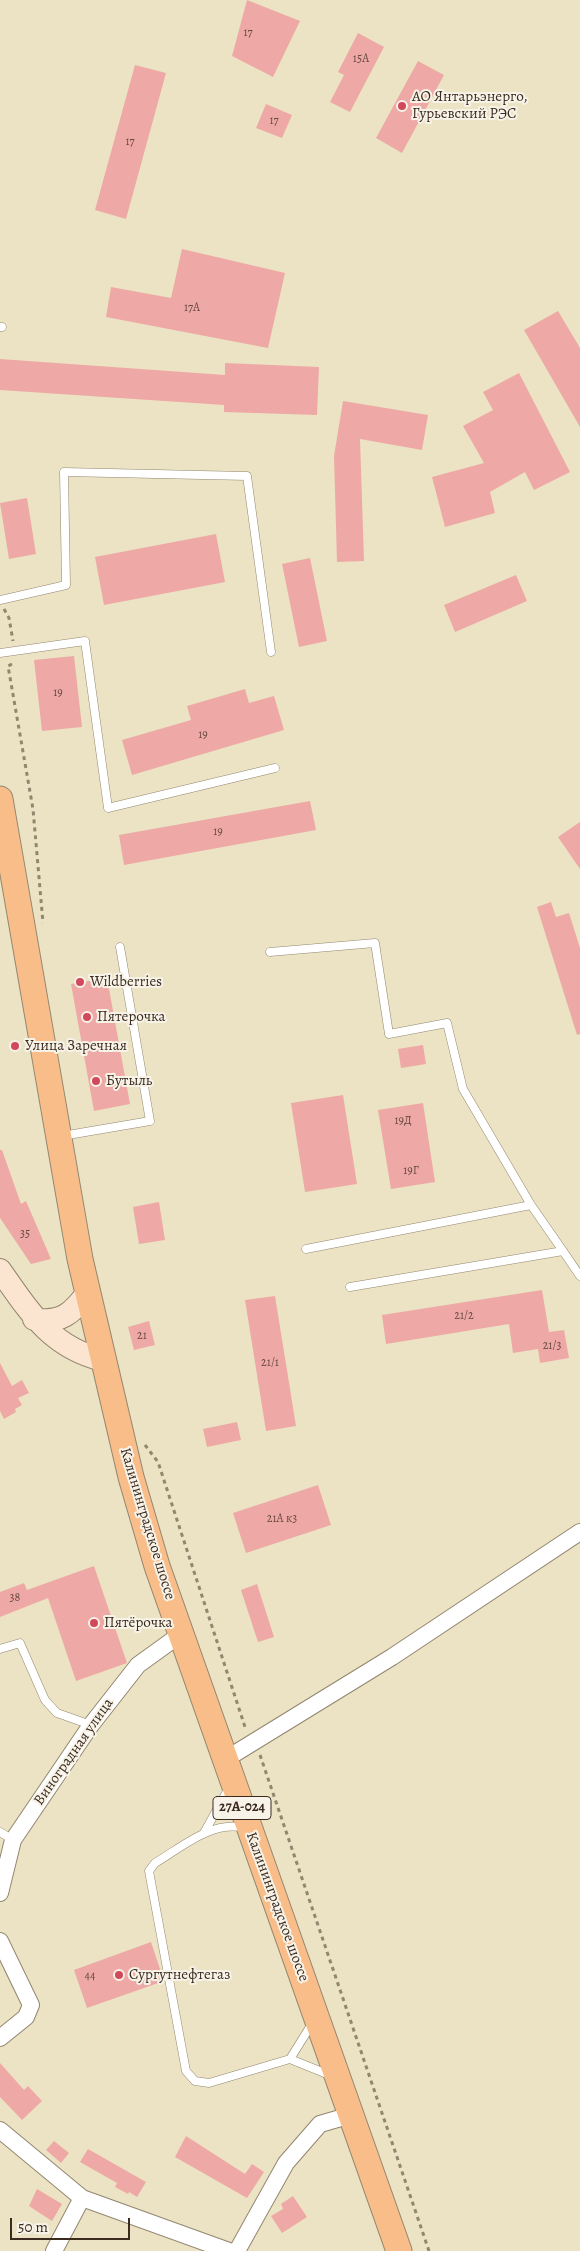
<!DOCTYPE html>
<meta charset="utf-8">
<style>
body{margin:0}
#map{position:relative;width:580px;height:2251px;overflow:hidden;background:#ebe3c3;font-family:Alegreya,serif}
canvas{display:block}
.scale{position:absolute;left:10px;top:2218px;width:120px;height:22px;box-sizing:border-box;border:2px solid #3b2a1e;border-top:0;padding-left:6px;font-size:15px;line-height:18px;white-space:nowrap;color:#3b2a1e;-webkit-text-stroke:4px #f7f3e8;paint-order:stroke}
</style>
<div id="map">
<canvas width="580" height="2251"></canvas>
<div class="scale">50 m</div>
</div>
<script>
const g = document.querySelector('canvas').getContext('2d');
g.lineJoin = 'round';
function fill(path, color) {
  g.fillStyle = color;
  g.fill(path, 'evenodd');
}
function stroke(path, color, width, dash) {
  g.strokeStyle = color;
  g.lineWidth = width;
  g.lineCap = dash ? 'butt' : 'round';
  g.setLineDash(dash || []);
  g.stroke(path);
}
function write(font, color, halo, rows, align = 'center') {
  g.font = font + ' Alegreya,serif';
  g.lineWidth = 4;
  g.setLineDash([]);
  g.textBaseline = 'middle';
  g.strokeStyle = halo;
  g.fillStyle = color;
  for (const [text, x, y, turn = 0] of rows) {
    g.save();
    g.translate(x, y);
    g.rotate((+turn || 0) * Math.PI / 180);
    g.textAlign = isNaN(turn) ? turn : align;
    if (halo) g.strokeText(text, 0, 0);
    g.fillText(text, 0, 0);
    g.restore();
  }
}
const building = new Path2D(`
 M247 0 300 21 273 77 232 56Z
 M358 33 384 47 350 112 330 102 344 75 338 72Z
 M418 61 444 75 402 153 376 138Z
 M135 65 166 73 126 219 95 210Z
 M266 104 292 115 282 138 256 128Z
 M182 249 285 273 268 348 106 317 111 287 171 298Z
 M558 311 580 348V427L524 330Z
 M0 359 225 375V363L319 367 317 415 224 412V405L0 390Z
 M519 373 570 472 534 490 525 472 490 492 495 513 445 527 432 477 484 463 463 426 493 410 483 392Z
 M343 401 428 415 422 450 360 439 364 561 337 562 334 456Z
 M27 498 36 554 9 559 0 503Z
 M216 534 225 582 104 605 95 557Z
 M310 558 327 641 299 647 282 564Z
 M516 575 527 601 455 632 444 605Z
 M74 656 82 727 42 731 34 660Z
 M245 689 249 703 274 696 284 730 132 775 122 740 191 720 187 706Z
 M310 801 316 830 124 865 119 835Z
 M580 822V869L558 837Z
 M551 902 556 917 569 913 580 948V1034L577 1035 537 907Z
 M107 978 130 1104 94 1111 71 984Z
 M423 1045 426 1064 401 1068 398 1049Z
 M343 1095 357 1184 305 1192 291 1103Z
 M423 1103 435 1182 391 1189 378 1110Z
 M0 1150H2L21 1204 26 1201 51 1259 31 1264 0 1218Z
 M159 1202 165 1240 139 1244 133 1207Z
 M542 1290 549 1332 564 1330 569 1358 540 1363 538 1349 513 1353 509 1324 386 1344 382 1315Z
 M275 1296 296 1426 266 1431 245 1300Z
 M149 1321 155 1345 134 1350 128 1327Z
 M0 1363 12 1386 22 1380 29 1393 18 1398 22 1405 15 1409 16 1412 4 1419 0 1411Z
 M237 1422 241 1440 207 1447 203 1429Z
 M318 1485 331 1525 246 1553 233 1513Z
 M94 1566 127 1663 76 1681 48 1598 0 1617V1592L24 1583 27 1590Z
 M257 1584 274 1637 258 1642 241 1590Z
 M151 1942 164 1981 87 2008 74 1970Z
 M0 2063 24 2090 28 2086 42 2101 22 2120 0 2097Z
 M186 2136 245 2174 252 2164 264 2172 247 2198 175 2157Z
 M54 2141 69 2153 61 2163 46 2150Z
 M88 2149 146 2182 137 2197 129 2192 128 2194 115 2187 117 2183 80 2162Z
 M37 2189 62 2204 52 2221 29 2206Z
 M293 2196 307 2217 282 2233 271 2216 283 2209 281 2204Z`);
const path = new Path2D(`
 M4 609 9 618 13 641
 M12 664 8 666 33 809 43 923
 M145 1445 158 1462 246 1730
 M260 1755 429 2251`);
const lane = new Path2D(`
 M0 327H2
 M0 600 66 585 64 472 247 476 271 652
 M0 653 85 641 108 808 275 768
 M270 952 375 943 389 1034 447 1023 463 1089 531 1205 563 1251
 M62 1136 150 1121 120 947
 M306 1249 531 1205
 M350 1287 563 1251 580 1276
 M0 1649 20 1643 45 1700 57 1713 91 1725
 M245 1828C212 1820 182 1847 155 1863L149 1871 186 2071 195 2081 209 2083 290 2059 332 2076
 M0 1832 13 1840
 M204 1833 230 1786
 M290 2059 313 2022`);
const street = new Path2D(`
 M226 1759 392 1657 580 1532
 M0 1893 13 1840 91 1725 138 1665 181 1634
 M0 1941 31 2005 26 2017 0 2038
 M0 2130 82 2198 229 2251
 M54 2251 82 2198
 M237 2251 286 2163 320 2124 351 2115`);
const secondary = new Path2D(`
 M0 1270C29 1311 50 1347 103 1360
 M34 1319C61 1324 73 1313 88 1292`);
const primary = new Path2D(`
 M0 799 80 1259 131 1477 157 1566 399 2251`);
const markers = [
 [402,106,5,"#d1495b"],
 [80,982,5,"#d1495b"],
 [87,1017,5,"#d1495b"],
 [15,1046,5,"#d1495b"],
 [96,1081,5,"#d1495b"],
 [94,1623,5,"#d1495b"],
 [119,1975,5,"#d1495b"]
];
const numberNames = [
 ["17",248,33],
 ["15А",361,59],
 ["17",274,121],
 ["17",130,142],
 ["17А",192,308],
 ["19",58,693],
 ["19",203,735],
 ["19",218,832],
 ["19Д",403,1121],
 ["19Г",411,1171],
 ["35",25,1234],
 ["21/2",464,1316],
 ["21",142,1336],
 ["21/3",552,1346],
 ["21/1",270,1363],
 ["21А к3",282,1519],
 ["38",15,1598],
 ["44",90,1976]
];
const shields = [
 [242,1808,58]
];
const shieldNames = [
 ["27А-024",242,1808]
];
const poiNames = [
 ["АО Янтарьэнерго,",412,97],
 ["Гурьевский РЭС",412,114],
 ["Wildberries",90,982],
 ["Пятерочка",97,1017],
 ["Улица Заречная",25,1046],
 ["Бутыль",106,1081],
 ["Пятёрочка",104,1623],
 ["Сургутнефтегаз",129,1975]
];
const streetNames = [
 ["Калининградское шоссе",147,1524,73],
 ["Виноградная улица",74,1752,-55],
 ["Калининградское шоссе",277,1907,70]
];
fill(building, '#eea9a6');
stroke(lane, '#938670', 9);
stroke(street, '#938670', 18);
stroke(secondary, '#938670', 24);
stroke(primary, '#938670', 27);
stroke(path, '#938670', 3, [4, 4]);
stroke(lane, '#fff', 8);
stroke(street, '#fff', 16);
stroke(secondary, '#fce5d0', 22);
stroke(primary, '#f8bd89', 25);
for (const [x, y, r, color] of markers) {
  const dot = new Path2D();
  dot.arc(x, y, r, 0, 2 * Math.PI);
  g.fillStyle = color;
  g.fill(dot);
  stroke(dot, '#f7f3e8', 2);
}
write('12px', '#684a40', null, numberNames);
for (const [x, y, w] of shields) {
  const box = new Path2D();
  box.roundRect(x - w / 2, y - 11.5, w, 23, 4);
  g.fillStyle = '#f7f3e8';
  g.fill(box);
  stroke(box, '#3b2a1e', 1);
}
write('bold 14px', '#3b2a1e', null, shieldNames);
write('15px', '#3b2a1e', '#f7f3e8', poiNames, 'left');
write('15px', '#3b2a1e', '#f7f3e8', streetNames);
</script>
